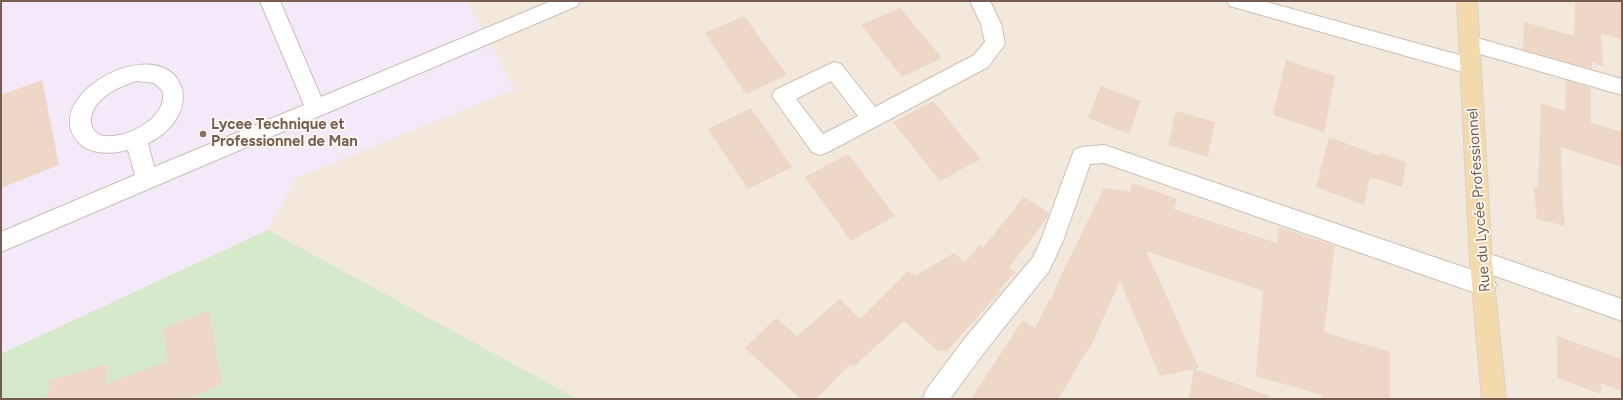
<!DOCTYPE html>
<meta charset="utf-8">
<style>
body{margin:0}
#map{position:relative;width:1623px;height:400px;overflow:hidden;background:#fbf6ed;font-family:Figtree,sans-serif}
canvas{display:block}
.frame{position:absolute;inset:0;border:2px solid #755e51;pointer-events:none}
</style>
<div id="map">
<canvas width="1623" height="400"></canvas>
<div class="frame"></div>
</div>
<script>
const g = document.querySelector('canvas').getContext('2d');
g.lineJoin = 'round';
function fill(path, color) {
  g.fillStyle = color;
  g.fill(path, 'evenodd');
}
function stroke(path, color, width, dash) {
  g.strokeStyle = color;
  g.lineWidth = width;
  g.lineCap = dash ? 'butt' : 'round';
  g.setLineDash(dash || []);
  g.stroke(path);
}
function write(font, color, halo, rows, align = 'center') {
  g.font = font + ' Figtree,sans-serif';
  g.lineWidth = 3.5;
  g.setLineDash([]);
  g.textBaseline = 'middle';
  g.strokeStyle = halo;
  g.fillStyle = color;
  for (const [text, x, y, turn = 0] of rows) {
    g.save();
    g.translate(x, y);
    g.rotate((+turn || 0) * Math.PI / 180);
    g.textAlign = isNaN(turn) ? turn : align;
    if (halo) g.strokeText(text, 0, 0);
    g.fillText(text, 0, 0);
    g.restore();
  }
}
const residential = new Path2D(`
 M1 1H1622V399H1Z`);
const education = new Path2D(`
 M1 1H467L515 89 296 178 268 230 1 354Z`);
const green = new Path2D(`
 M268 230 577 399H1V354Z`);
const building = new Path2D(`
 M1575 1H1622V40L1601 34 1603 66 1592 62V69L1523 50 1524 22 1574 36Z
 M900 8 942 58 902 77 861 25Z
 M744 16 787 75 746 94 705 33Z
 M1286 60 1335 76 1324 132 1273 115Z
 M42 80 59 165 1 188V95Z
 M1566 80 1591 88V123L1622 132V167L1561 147 1563 208 1565 226 1537 219 1534 187H1538L1541 103 1565 111Z
 M1101 86 1141 101 1129 134 1088 118Z
 M933 101 981 159 940 181 893 122Z
 M751 108 792 167 748 189 708 129Z
 M1176 111 1215 122 1208 157 1168 145Z
 M1329 137 1380 156 1381 153 1406 162 1402 187 1370 177 1364 205 1316 187Z
 M848 154 895 216 851 241 805 177Z
 M1132 183 1177 199 1174 209 1277 243 1279 227 1335 246 1324 332 1390 352V399H1321L1322 395 1256 376 1263 291 1146 251 1199 368 1160 376 1120 281 1092 343 1058 399H971L1023 320 1035 328 1050 298 1052 300 1055 288 1104 188 1130 192Z
 M1024 197 1049 213 1047 218 1009 268 1015 272 999 290 1001 291 947 351H938L904 321 853 367 850 364 816 399H801L745 348 776 318 797 336 840 299 860 319 908 271 915 276 954 253 965 262 980 245 983 248Z
 M209 310 222 384 186 399H47L50 380 108 364 106 384 168 361 163 329Z
 M1557 336 1622 359V391L1601 383V394L1557 378Z
 M1194 369 1270 396 1269 399H1189Z`);
const minor = new Path2D(`
 M260 1H280L321 97 551 1H580L577 6 1 252V232L135 175 128 150C113 154 91 155 79 143 39 99 143 38 176 77 180 83 183 90 183 97 183 117 165 136 148 143L154 167 304 105ZM137 81 154 83 162 90C171 117 123 142 100 135 95 133 92 128 91 123 89 100 119 86 137 81Z
 M970 1H990L1001 24 1005 44 988 67 828 152 820 155 812 152 772 96 775 90 834 62 841 64 875 107 974 55 985 42 981 24ZM831 81 858 116 823 134 796 99Z
 M1227 1H1263L1470 58 1477 60 1480 66 1477 72 1470 74 1237 8 1230 6Z
 M1470 36 1622 79V95L1463 49 1460 44 1463 39Z
 M1104 145 1484 274 1492 277 1496 285 1492 293 1484 296 1104 163 1090 164 1063 241 1049 271 983 354 950 399H923L926 390 965 338 1033 257 1041 240 1074 150 1082 147Z
 M1481 251 1622 299V321L1473 268 1470 261 1473 254Z`);
const major = new Path2D(`
 M1457 1H1477L1492 261 1506 399H1482L1470 261Z`);
const markers = [
 [203,134,4,"#8d6e63"]
];
const educationNames = [
 ["Lycee Technique et",211,125],
 ["Professionnel de Man",211,142]
];
const streetNames = [
 ["Rue du Lycée Professionnel",1479,200,-94]
];
fill(residential, '#f2e8dc');
fill(education, '#f3e9f8');
fill(green, '#d7e9cb');
fill(building, '#eed7c7');
stroke(minor, '#cdbfb3', 2);
stroke(major, '#d8d2ce', 2);
fill(minor, '#fff');
fill(major, '#f3daac');
for (const [x, y, r, color] of markers) {
  const dot = new Path2D();
  dot.arc(x, y, r, 0, 2 * Math.PI);
  g.fillStyle = color;
  g.fill(dot);
  stroke(dot, '#fefaf3', 1.5);
}
write('bold 15px', '#785e54', '#fefaf3', educationNames, 'left');
write('15px', '#755e51', '#fefaf3', streetNames);
</script>
